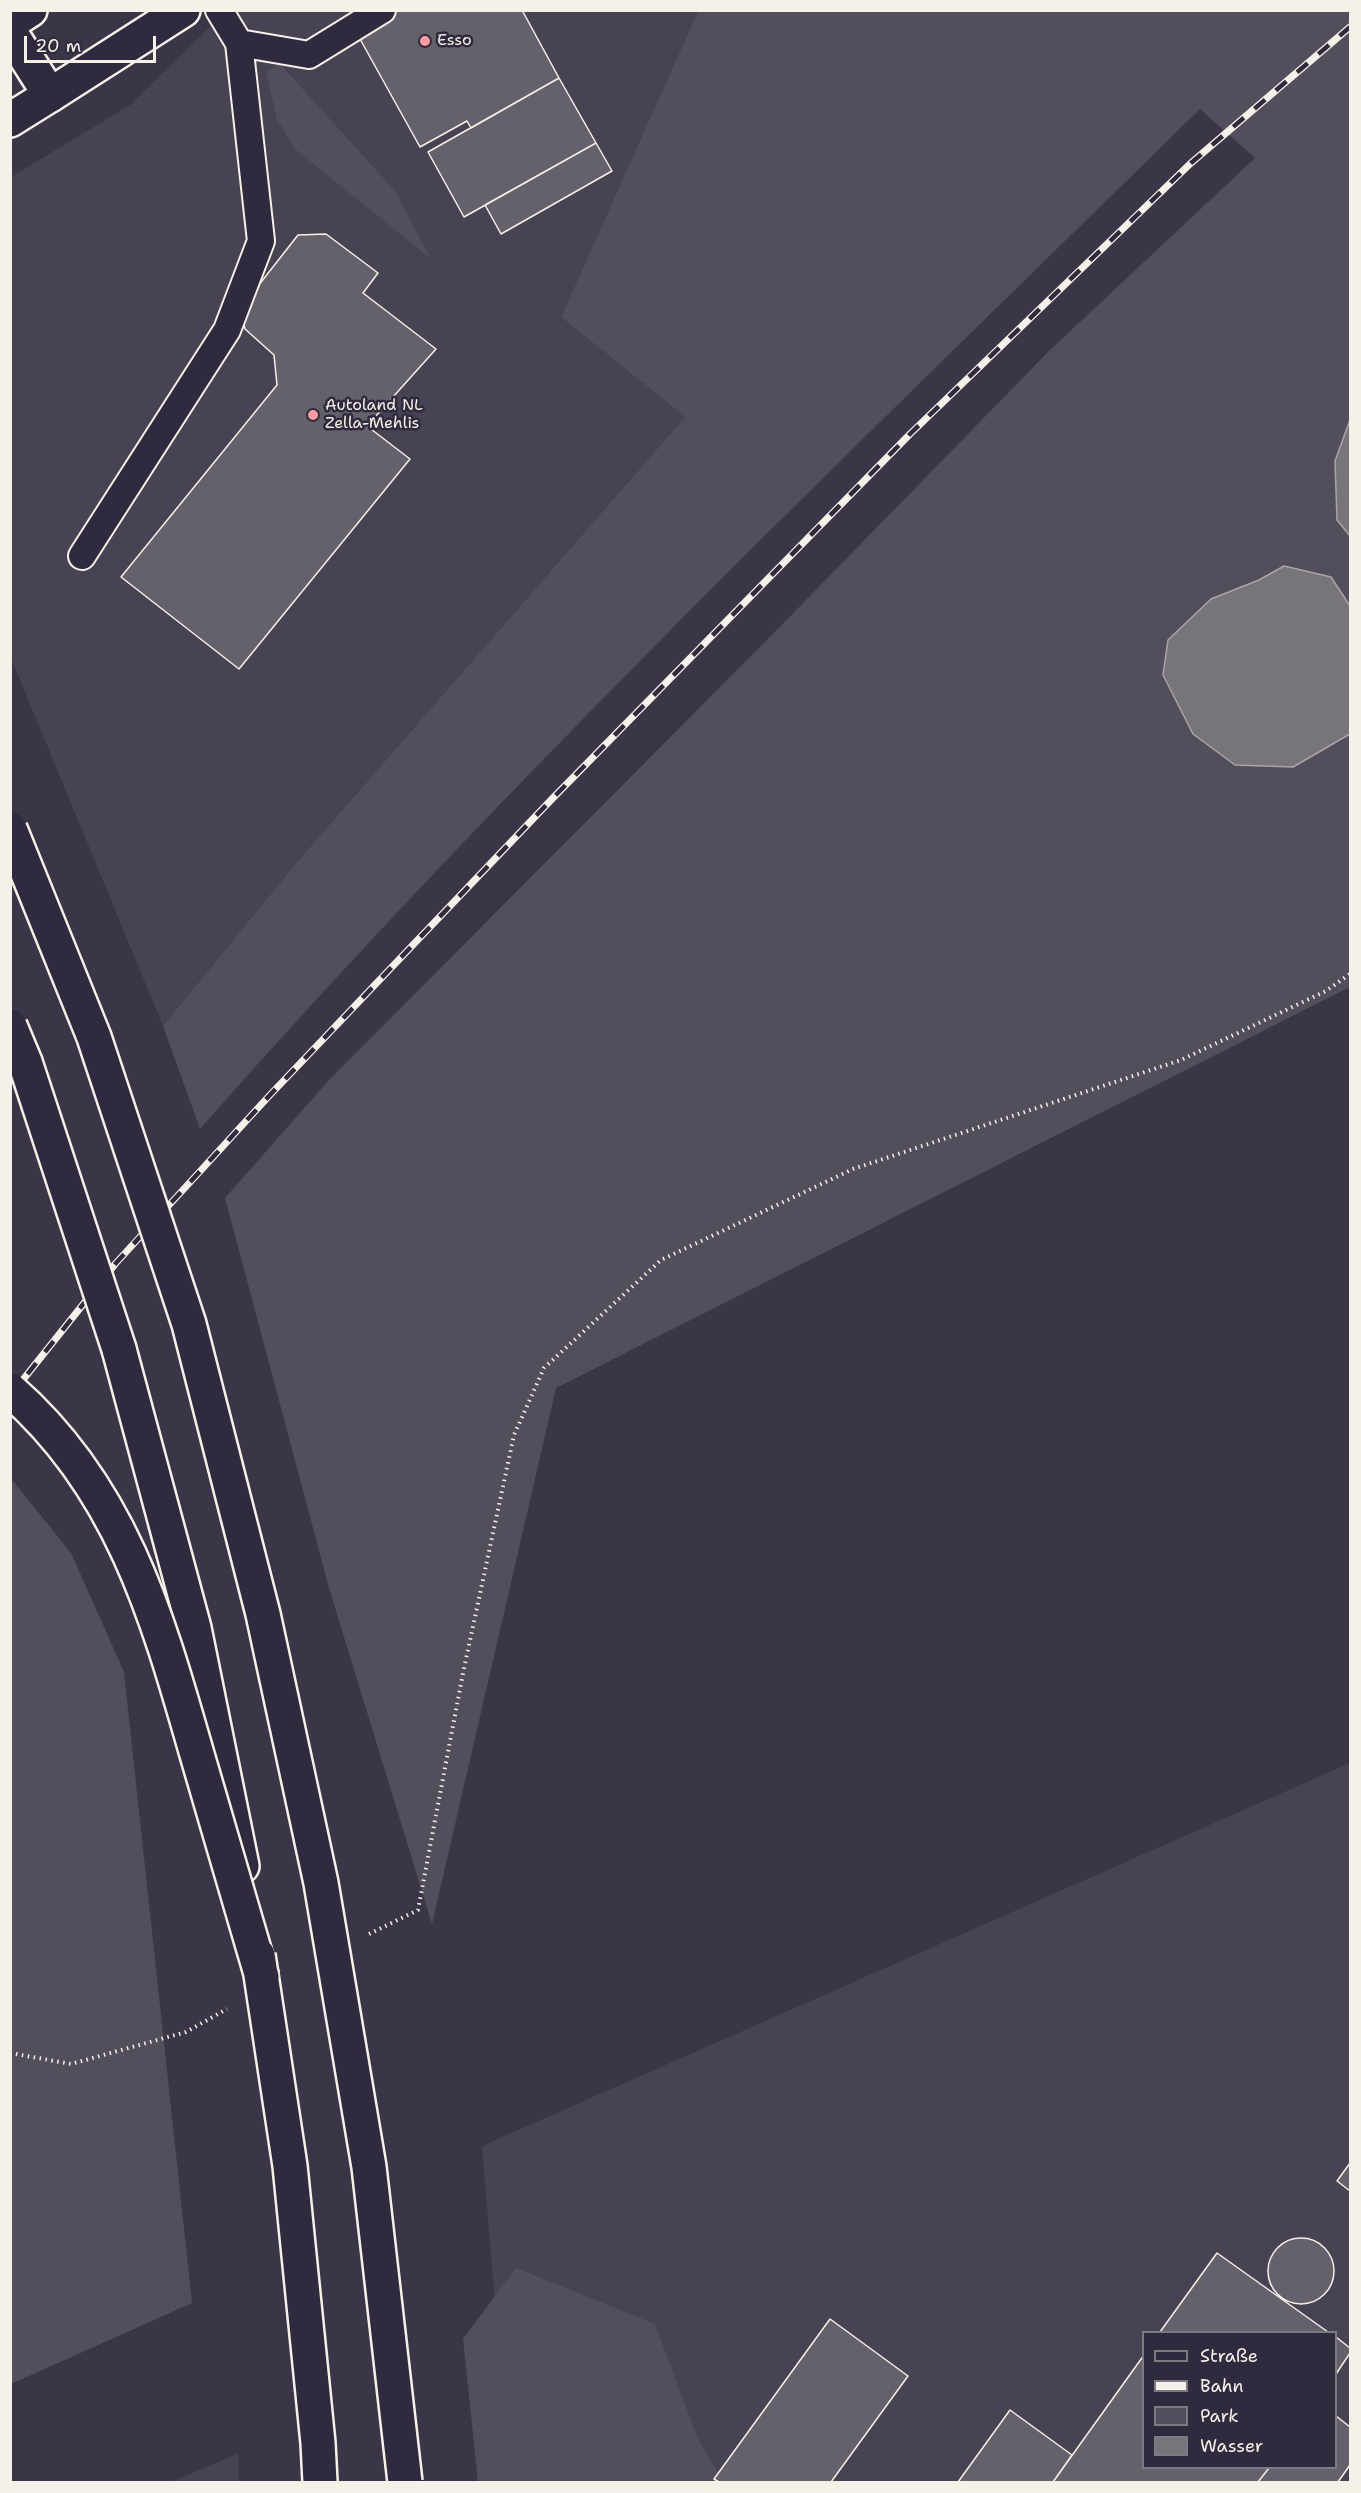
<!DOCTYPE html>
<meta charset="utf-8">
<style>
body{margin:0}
#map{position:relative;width:1361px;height:2493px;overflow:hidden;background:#3b3647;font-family:"Shantell Sans",sans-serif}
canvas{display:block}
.frame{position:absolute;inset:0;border:12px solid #f4f1e8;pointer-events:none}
.legend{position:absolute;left:1142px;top:2331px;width:195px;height:138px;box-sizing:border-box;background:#2f2a3d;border:2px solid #7e7a81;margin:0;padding:8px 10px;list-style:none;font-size:18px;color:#f4f1e8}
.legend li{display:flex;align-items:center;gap:12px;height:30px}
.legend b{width:30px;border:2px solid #7e7a81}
.scale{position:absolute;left:24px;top:36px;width:132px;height:27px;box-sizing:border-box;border:3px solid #f4f1e8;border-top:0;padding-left:8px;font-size:18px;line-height:21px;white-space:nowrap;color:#f4f1e8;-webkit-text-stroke:4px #2f2a3d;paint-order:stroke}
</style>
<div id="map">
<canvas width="1361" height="2493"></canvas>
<div class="frame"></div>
<ul class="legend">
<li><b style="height:8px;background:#2f2a3d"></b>Straße</li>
<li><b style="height:8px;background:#f4f1e8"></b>Bahn</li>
<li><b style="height:16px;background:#534e5c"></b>Park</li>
<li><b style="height:16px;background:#78747b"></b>Wasser</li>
</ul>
<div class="scale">20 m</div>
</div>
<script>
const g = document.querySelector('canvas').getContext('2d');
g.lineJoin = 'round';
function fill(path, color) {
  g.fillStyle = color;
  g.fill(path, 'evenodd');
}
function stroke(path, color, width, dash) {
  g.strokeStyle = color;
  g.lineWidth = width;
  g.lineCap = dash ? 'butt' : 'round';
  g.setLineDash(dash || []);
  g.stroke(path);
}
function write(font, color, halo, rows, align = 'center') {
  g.font = font + ' "Shantell Sans",sans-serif';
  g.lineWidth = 5;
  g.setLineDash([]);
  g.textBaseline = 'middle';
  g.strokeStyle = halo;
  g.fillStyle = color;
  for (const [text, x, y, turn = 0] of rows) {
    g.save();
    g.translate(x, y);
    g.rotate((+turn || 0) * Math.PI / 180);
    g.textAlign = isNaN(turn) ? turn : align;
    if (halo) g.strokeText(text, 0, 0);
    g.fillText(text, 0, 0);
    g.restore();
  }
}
const built = new Path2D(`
 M226 11H698L561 317 685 417 297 862 163 1026 11 658V177L130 105Z
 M1350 1763V2482H510L482 2146ZM1144 2332H1336V2468H1144Z
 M239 2453V2482H172Z`);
const green = new Path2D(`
 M698 11H1350V420L1335 461 1337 520 1350 536V606L1331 577 1284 566 1259 580 1211 599 1168 640 1336 744 1350 734V987L556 1388 432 1924 329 1588 225 1198 329 1080 766 641 1049 351 1255 158 1200 109C860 442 515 772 200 1129L163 1026 297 862 685 417 561 317Z
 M280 64 395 191 431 259 295 149 277 119 266 72Z
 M13 1481 71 1553 124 1672 192 2303 11 2384 10 1484Z
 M516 2268 655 2324 697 2437 724 2482H478L463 2339Z`);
const water = new Path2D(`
 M1350 420V536L1337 520 1335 461Z
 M1284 566 1331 577 1350 606V734L1293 767 1235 765 1193 734 1163 675 1168 640 1211 599 1259 580Z`);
const building = new Path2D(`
 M389 10H522L559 78 471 128 467 121 420 147 355 30Z
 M559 78 596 143 464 217 428 152Z
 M596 143 612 171 501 234 485 205Z
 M326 234 378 273 363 293 436 349 367 426 410 459 239 669 121 577 277 385 274 355 245 329 240 309 298 235Z
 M1350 2163V2191L1337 2181Z
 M1268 2271a33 33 0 1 1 66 0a33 33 0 1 1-66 0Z
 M1217 2253 1328 2332H1160Z
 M830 2319 908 2376 831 2482H719L714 2479Z
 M1336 2337 1350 2348V2353L1336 2374Z
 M1144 2355V2468H1269L1258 2482H1053Z
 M1010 2410 1072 2455 1053 2482H958Z
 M1336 2416 1350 2427V2465L1338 2482H1258L1269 2468H1336Z`);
const path = new Path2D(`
 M369 1934 418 1910 463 1673 514 1435 544 1368 661 1260 853 1169 1181 1060 1326 991 1350 974
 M10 2053 71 2064 186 2032 227 2009`);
const lane = new Path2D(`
 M219 10 239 43 309 55 382 10
 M82 556 227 330 261 241 239 43`);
const secondary = new Path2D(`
 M10 23 30 10
 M50 95 183 10`);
const primary = new Path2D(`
 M10 32 50 95 10 120`);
const highway = new Path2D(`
 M119 1349 194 1628 242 1866`);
const rail = new Path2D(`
 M10 1396 116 1263 269 1096 551 800 910 434 1191 163 1350 27`);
const highwayBridge = new Path2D(`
 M10 829 94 1037 189 1324 263 1614 321 1883 369 2167 405 2482
 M10 1026 25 1062 119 1349
 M10 1390C121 1487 157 1615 196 1751 218 1826 240 1902 262 1977
 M258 1955 290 2166 318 2443 320 2482`);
const markers = [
 [425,41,6,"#ff9aa2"],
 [313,415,6,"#ff9aa2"]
];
const poiNames = [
 ["Esso",437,41],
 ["Autoland NL",325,406],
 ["Zella-Mehlis",325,424]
];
fill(built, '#484352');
fill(green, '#534e5c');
fill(water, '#78747b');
stroke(water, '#aaa6a7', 1.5);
fill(building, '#65616c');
stroke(building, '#f4f1e8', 1.5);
stroke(lane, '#f4f1e8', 30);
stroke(secondary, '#f4f1e8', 38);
stroke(primary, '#f4f1e8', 38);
stroke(highway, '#f4f1e8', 38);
stroke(path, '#f4f1e8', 4, [1.5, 4.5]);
stroke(lane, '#2f2a3d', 26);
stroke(secondary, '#2f2a3d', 33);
stroke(primary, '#2f2a3d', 33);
stroke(highway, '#2f2a3d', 33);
stroke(rail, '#f4f1e8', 7);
stroke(rail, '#2f2a3d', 4.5, [14]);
stroke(highwayBridge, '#f4f1e8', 38, []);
stroke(highwayBridge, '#2f2a3d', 33);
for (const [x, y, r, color] of markers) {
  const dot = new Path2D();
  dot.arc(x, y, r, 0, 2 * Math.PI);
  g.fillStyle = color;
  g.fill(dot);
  stroke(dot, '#2f2a3d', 2);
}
write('16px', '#f4f1e8', '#2f2a3d', poiNames, 'left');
</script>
